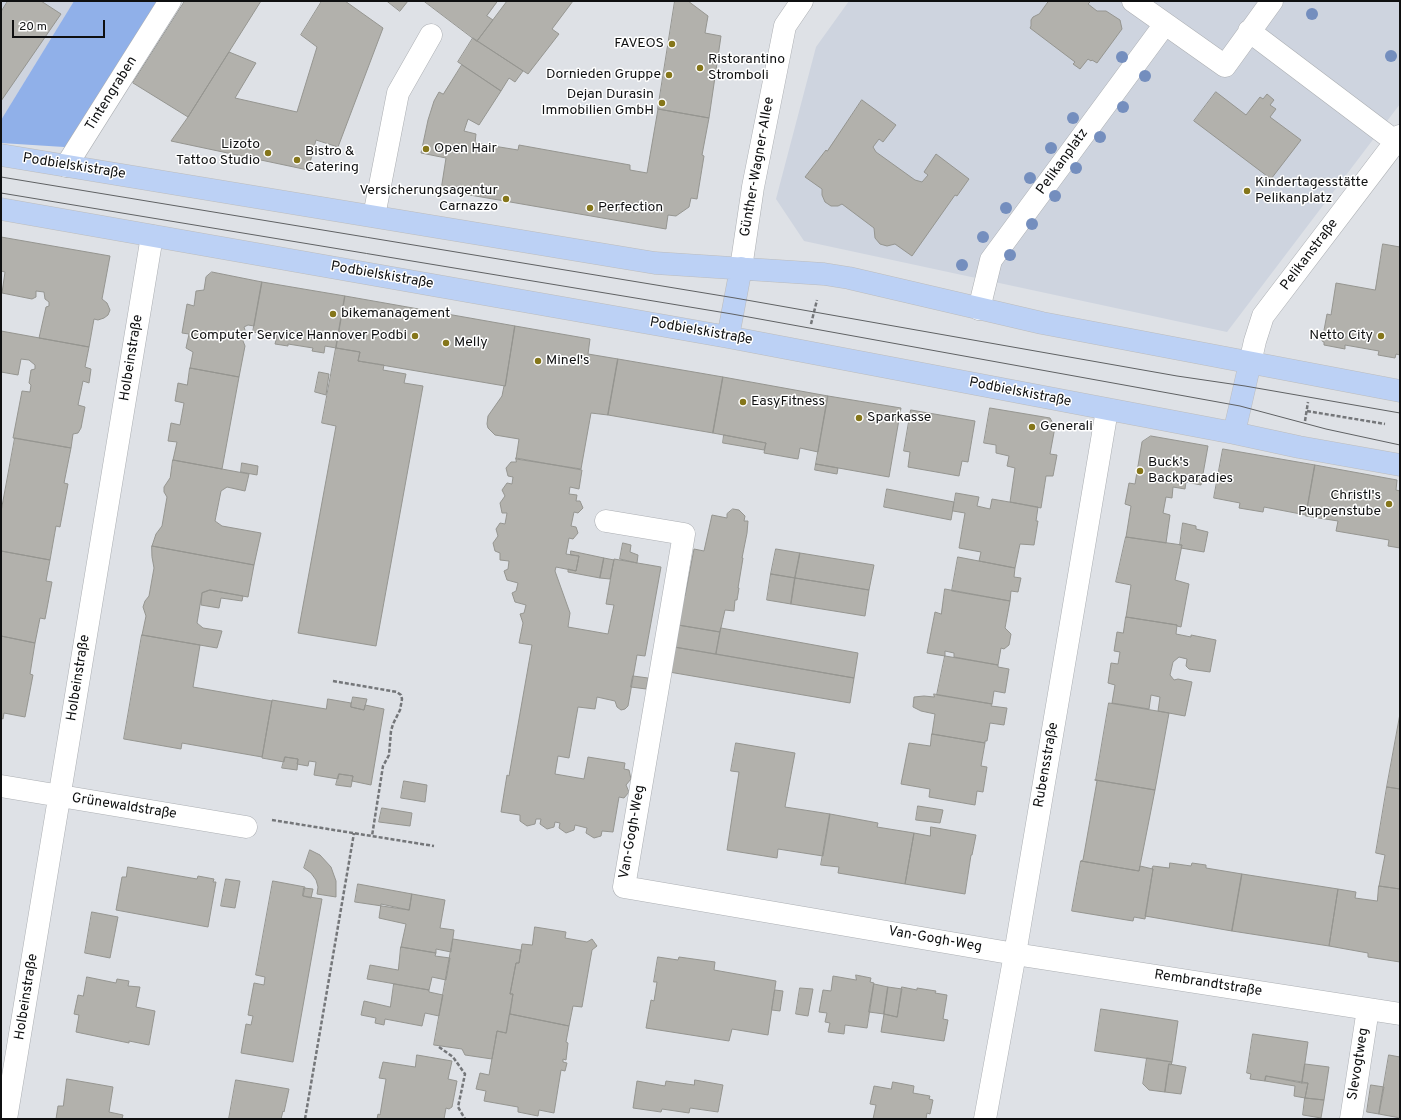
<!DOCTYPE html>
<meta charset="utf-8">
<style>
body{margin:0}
#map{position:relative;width:1401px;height:1120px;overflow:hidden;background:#dee1e6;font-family:Overpass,sans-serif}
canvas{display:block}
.frame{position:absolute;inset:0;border:2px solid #0f1011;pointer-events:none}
.scale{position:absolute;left:12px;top:20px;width:93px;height:18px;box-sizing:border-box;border:2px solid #0f1011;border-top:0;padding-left:5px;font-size:12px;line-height:14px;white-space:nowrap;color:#0f1011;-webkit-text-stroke:3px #fff;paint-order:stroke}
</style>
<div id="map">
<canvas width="1401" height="1120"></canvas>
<div class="frame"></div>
<div class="scale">20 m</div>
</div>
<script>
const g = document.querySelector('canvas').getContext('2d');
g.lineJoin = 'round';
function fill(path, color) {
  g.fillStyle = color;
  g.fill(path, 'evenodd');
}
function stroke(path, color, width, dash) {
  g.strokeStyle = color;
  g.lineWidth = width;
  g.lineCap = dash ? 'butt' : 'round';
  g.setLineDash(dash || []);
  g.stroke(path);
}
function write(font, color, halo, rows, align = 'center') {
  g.font = font + ' Overpass,sans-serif';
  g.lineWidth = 3;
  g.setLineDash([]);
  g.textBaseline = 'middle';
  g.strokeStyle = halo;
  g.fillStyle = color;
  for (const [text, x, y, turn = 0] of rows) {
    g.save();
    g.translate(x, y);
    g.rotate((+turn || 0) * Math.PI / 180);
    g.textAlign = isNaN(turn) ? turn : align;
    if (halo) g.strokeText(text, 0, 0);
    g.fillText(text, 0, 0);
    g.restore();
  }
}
const built = new Path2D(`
 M1 1H74L1 120Z
 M849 1H1400V104L1227 332 804 241 776 199 816 47Z`);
const green = new Path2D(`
 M74 1H171L80 148 1 143V120Z`);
const building = new Path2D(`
 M8 1H41L61 14 1 101V12Z
 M185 1H261L188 117 133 83Z
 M322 1H345L383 28 338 147 316 140 308 170 171 141 188 117 229 52 256 63 235 98 297 112 317 47 301 35Z
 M387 1H408L400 11Z
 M424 1H507L477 41Z
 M498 1H573L552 29 559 34 528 74 477 41 493 20 487 16Z
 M675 1H688L708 16 705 33 721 36 709 118 658 109Z
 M1049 1H1091L1088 4 1097 11H1106L1120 20 1122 29 1097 63 1092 60 1091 61 1088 59 1080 69 1073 64 1075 62 1030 28 1031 26V20L1033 17 1039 14Z
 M473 38 523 71 515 82 509 78 501 91 458 62Z
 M462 65 501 91 479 125 468 119 464 131 476 134 475 143 518 150 519 145 630 165V170L647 173 658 109 709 118 702 155 704 156 697 199 691 198 689 207 676 216 668 215 666 229 441 190 446 158 421 153 428 120 434 101 439 92 443 94Z
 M1216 92 1246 115 1260 97 1263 99 1267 94 1274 100 1270 105 1276 109 1270 117 1301 140 1271 179 1194 121Z
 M862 100 896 125 883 142 879 139 873 147 876 152 915 180 922 182 928 175 924 172 936 154 969 179 957 196 955 195 912 256 895 244 887 246 880 244 875 238 874 228 842 204 838 206H831L825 202 822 195V189L805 177 826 150 827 151Z
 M1 237 110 256 102 299 107 303 110 310 108 315 104 318 98 320 94 319 89 347 39 338 46 307 49 306V302L45 299 44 292 36 291V297L32 299 2 293 5 272 1 271Z
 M1383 244 1400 247V359V355L1396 354 1395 358 1378 355 1379 351 1345 345V349L1324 345V342L1322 341 1327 314 1331 315 1336 283 1375 290Z
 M212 272 262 282 254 326 248 325 244 327 245 330 243 341 245 346 239 377 190 368 193 352 186 348 189 334 182 333 187 304 194 306 196 291 204 290 206 277Z
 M262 282 345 296 336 348 325 346 324 353 312 351 313 348 288 344V346L275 344 277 336 253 332Z
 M345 296 515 326 505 386 358 361 360 352 336 348Z
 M515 326 590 339 588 354 618 359 608 415 591 413 581 469 516 459 519 439 495 435 488 428 487 424 488 416 502 396 504 386H505Z
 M1 331 89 347 85 367 91 369 89 383 83 381 78 405 85 407 81 428 78 433 73 434 71 448 13 438 22 391 30 392 31 385 29 383 31 370 35 369V365L29 360 21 359 18 375 1 372Z
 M336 348 360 352 358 361 384 365 383 370 406 374 404 383 423 386 376 646 298 633 336 426 322 423Z
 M618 359 723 377 713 433 608 415Z
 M190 368 239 377 222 469 173 460 177 442 168 441 171 423 180 425 184 403 175 401 178 383 187 385Z
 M319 372 329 374 326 395 315 392Z
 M723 377 828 396 818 452 800 448 798 459 764 453 766 443 713 433Z
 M828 396 901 408 889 477 816 464Z
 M990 408 1050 418 1055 427 1050 454 1057 455 1053 476H1046L1041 508 1010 502 1015 468 1007 466 1009 456 996 453V445L984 443Z
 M911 410 975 421 968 462 962 461 959 476 908 467 910 452 904 451Z
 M724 435 766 443 764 450 723 443Z
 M1151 436 1208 446 1201 485 1186 482 1185 489 1173 487 1172 498 1166 497 1163 513 1170 515 1166 543 1126 537 1131 506 1125 504 1129 483 1135 484 1142 442Z
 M15 438 71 448 64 483 68 484 60 527 56 526 50 560 1 551V512Z
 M1223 449 1315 465 1306 515 1264 507 1263 512 1239 508 1240 503 1214 498Z
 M516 458 582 470 579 489 570 487 569 494 577 495 576 501H580L583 508 578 513 574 512 571 526 576 527 578 533 573 539 569 538 566 554 579 556 576 571 556 567 555 571 570 613 568 627 608 634 614 605 606 604 614 559 661 567 645 656 637 655 628 706 625 709 621 710 617 707 615 701 597 697 595 709 578 707 569 758 558 756 555 774 584 779 588 757 625 763 624 769 629 770 631 779 626 785 629 792 624 798 619 797 613 832 602 831 601 836 594 838 586 833 587 828 575 825 574 830 566 833 559 828 560 823 555 822 554 827 547 829 540 824 541 819H536L535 824 527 826 520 821V815L501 812 507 775 509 776 532 645 519 643 523 623 520 614 524 613 526 605 515 602 512 593 516 591 518 583 507 580 504 571 508 569 509 561 500 560V553L495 551 493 543 498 536 496 529 500 523 505 524 507 513H502L500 503 505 496 502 490 507 483 512 484 513 477 508 476 506 468 511 462H516Z
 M173 460 249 474 245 491 227 487 221 491 215 521 222 526 261 533 254 565 152 546 156 534 162 526 167 497 164 492V487L170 478Z
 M242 463 258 466 257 475 241 472Z
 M816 464 838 468 837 474 815 470Z
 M1315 465 1397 480 1396 490 1400 491V548L1388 546 1389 540 1336 531 1338 521 1306 516Z
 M887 489 954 502 951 520 884 507Z
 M956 493 979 497 977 506 990 509 992 499 1038 507 1036 521H1038L1034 545 1020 544 1015 568 979 561 981 552 959 548 965 513 953 511Z
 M733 509 739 510 745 516 744 521H748L747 533 742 558H743L738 588H739L737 600H735L734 611 725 610 720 632 678 625 683 596H685L694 549 704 551 712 515 727 518V514Z
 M1183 523 1196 526V529L1208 532 1204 552 1181 548 1182 545H1180Z
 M1126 537 1182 545 1175 580 1189 584 1181 627 1177 626V625L1126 617 1131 585 1116 582Z
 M623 543 631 545 630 552 638 555 637 563 620 559Z
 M152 546 254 565 248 597 210 590 202 593 197 623 203 628 222 631 217 648 142 635 146 616 143 607 145 601 149 596 154 568 152 557Z
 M776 549 800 553 795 578 771 574Z
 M1 551 50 560 46 581 52 582 45 619 40 618 35 643 1 636Z
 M571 551 604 558 600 578 568 572V569L576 571 579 556 571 555Z
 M800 553 874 565 869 590 795 578Z
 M958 557 1015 568 1014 577 1021 578 1018 592 1011 591 1010 601 952 591Z
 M604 558 614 560 610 579 600 578Z
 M771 574 795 578 791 604 767 600Z
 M795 578 869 590 865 616 791 604Z
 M945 589 1010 601 1005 628 1011 634 1009 645 1004 649 1001 648 998 665 954 657V653L945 651V656L927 653 935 612 941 614Z
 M210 590 243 596 242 601 221 598 219 608 201 605 202 593Z
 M1126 617 1177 625 1176 634 1191 637V635L1216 640 1210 672 1189 669 1186 666 1187 659 1179 657 1173 662 1170 675 1174 680 1178 679 1192 682 1185 716 1158 711 1160 697 1151 695 1149 709 1112 703 1115 685 1108 683 1111 663 1118 664 1120 652 1114 651 1117 632 1123 633Z
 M678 625 720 632 716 654 674 647Z
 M721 628 858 653 854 678 716 654Z
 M142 635 200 645 193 687 272 701 262 757 182 743 181 749 124 739Z
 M1 636 35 643 30 674 33 675 25 717 4 713 3 719 1 718Z
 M674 647 854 678 850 703 669 672Z
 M945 656 998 665V667L1009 669 1005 693 994 691 992 704 937 695Z
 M633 676 648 678 646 689 631 687Z
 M934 694 992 704 991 706 1007 708 1004 725 990 723 987 741H985V743L932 734 935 714 921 711 913 707 914 697 924 696 934 697Z
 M353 697 367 699 364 710 351 707Z
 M328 699 351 703V707L364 710 365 705 384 709 371 785 352 781 353 776 339 774 338 779 314 775 316 762 309 761 308 766 297 764 298 759 285 757 284 762 262 758 272 700 326 709Z
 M1109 703 1169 713 1155 790 1096 780Z
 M1400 714V789L1387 787Z
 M932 734 985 743 981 766 987 767 983 792 977 791 975 805 929 797 930 789 901 784 909 743 930 746Z
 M736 743 795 753 785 807 830 814 823 856 778 849 777 858 727 850 739 772 731 771Z
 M285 757 298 759 297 770 282 768Z
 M339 774 353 776 351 787 336 785Z
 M1095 780 1155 790 1139 871 1081 861 1083 860 1097 781Z
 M404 781 427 785 425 802 401 798Z
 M1387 787 1400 789V889L1379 886 1385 855 1376 853Z
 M918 806 943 810 940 823 916 820Z
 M382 808 412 813 410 826 379 822Z
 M830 814 878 823 877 827 914 833 905 884 838 873 839 867 821 865Z
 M931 827 976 835 972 855H971L965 894 905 884 914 833 930 836Z
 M310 850 320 855 331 867 336 881V897L317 894 318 887 316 880 311 873 304 868Z
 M1081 861 1139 871 1140 866 1153 869 1145 919 1134 917 1133 921 1072 911Z
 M1170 863 1191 866 1192 863 1206 865V868L1242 874 1232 931 1145 916 1153 869 1152 868 1153 866 1169 868Z
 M128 867 197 879 198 876 214 879 213 882H216L208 927 116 910 122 877H126Z
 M1242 874 1338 889 1329 946 1232 931Z
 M226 879 240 881 235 908 221 906Z
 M273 881 305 887 303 896 322 899 293 1062 241 1053 246 1024 251 1025 253 1016 248 1015 254 983 264 985 265 977 256 975Z
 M358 884 412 894 409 910 355 902Z
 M1379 886 1400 889V962L1368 957V953L1329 946 1338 889 1356 892 1355 898 1377 901Z
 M304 888 313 889 311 898 303 896Z
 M412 894 445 900 440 928 454 930 451 952 436 949V953L401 947 406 924 379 918 381 904 409 910Z
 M92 912 118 917 110 958 85 953Z
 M535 927 566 932 565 938 587 942 592 939 597 946 592 950 582 1007 573 1006 569 1026 510 1014 513 994H510L516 963H519L522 944 532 945Z
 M453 939 521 950 519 963H516L510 994H513L506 1033 497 1031 492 1059 465 1055 462 1049 434 1045Z
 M401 947 436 953 435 956 450 958 446 980 432 977 429 990 367 979 370 965 398 970Z
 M658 957 678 960 679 957 715 962 714 970 776 981 768 1035 732 1029 729 1041 646 1028 651 1000 654 1001 657 982H654Z
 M856 975 871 978 870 982 874 983 867 1028 845 1025 844 1034 828 1032 830 1023 825 1022 827 1013 819 1012 823 990 831 991 833 976 856 980Z
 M87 977 116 983 117 979 129 981 128 986 140 987 136 1007 155 1011 149 1045 129 1041V1043L76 1032 79 1015 74 1014 78 995 83 996Z
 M394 984 429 990V992L443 995 439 1016 425 1013 422 1026 385 1019 384 1025 375 1023 376 1018 361 1015 364 1001 390 1007Z
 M874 984 888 987 884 1014 869 1012Z
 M888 987 902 989 897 1017 884 1014Z
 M902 987 917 990V988L936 991 935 993 947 995 943 1019 948 1020 944 1041 881 1032 884 1014 897 1017Z
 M800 988 813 989 808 1016 796 1014Z
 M775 990 783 991 780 1011 772 1010Z
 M1101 1009 1178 1021 1172 1062 1095 1051Z
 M510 1014 569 1026 566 1042 568 1043 566 1060 563 1059V1062L567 1063 565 1071 561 1070 554 1113 539 1110 538 1116 518 1112V1107L484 1101 486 1091 476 1089 480 1073 489 1075 497 1031 506 1033Z
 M1253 1034 1308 1042 1302 1083 1266 1076 1265 1081 1250 1079 1251 1074 1247 1073Z
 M417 1055 452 1061 448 1079 457 1081 452 1107 449 1109 446 1108 444 1119H377L378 1114 380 1115 386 1079 379 1078 383 1062 415 1067Z
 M1389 1055 1400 1057V1118L1379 1114Z
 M1147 1058 1172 1062 1171 1065 1169 1064 1165 1092 1149 1090 1143 1084Z
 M1169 1064 1186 1067 1181 1094 1165 1092Z
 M1305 1064 1329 1067 1324 1100 1305 1098 1308 1083H1302Z
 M1266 1076 1308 1083 1305 1098 1294 1096 1295 1086 1265 1081Z
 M67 1079 113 1087 109 1112 123 1115 122 1119H56L58 1106H63Z
 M236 1080 289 1089 284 1112 283 1111 281 1119H229Z
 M695 1080 723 1085 718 1112 690 1108 689 1113 662 1109 661 1112 633 1108 637 1081 665 1086 666 1081 694 1085Z
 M893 1082 914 1086 913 1093 930 1096 929 1099 933 1100 930 1114 927 1113 926 1119H873L876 1105 870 1104 874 1086 891 1089Z
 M1371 1085 1384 1087 1379 1114 1367 1112Z
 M1305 1098 1324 1100 1321 1118 1303 1115Z`);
const path = new Path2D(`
 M811 324 817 300
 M1307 411 1385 424
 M1305 421 1308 402
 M333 681 397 692 401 695 402 699 400 710 393 724 391 731 389 755 383 766 372 836
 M272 820 434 846
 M439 1047 453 1057 465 1074 458 1107 465 1119
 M305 1119 354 833`);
const minor = new Path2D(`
 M1133 1 1225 66 1272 1
 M1249 31 1396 142
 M66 166 170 1
 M374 216 398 93 431 35
 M741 268 753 187 785 26 802 1
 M979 309 991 260 1165 24
 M1250 363 1255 341 1263 316 1400 136
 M606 521 684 534 624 887 1015 954 1400 1014
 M1 786 246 827
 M6 1119 152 236
 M985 1119 1015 954 1107 410
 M1351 1119 1368 1009`);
const major = new Path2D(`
 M1 155 655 263 824 274 849 278 1042 323 1400 391
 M1 209 728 337 1234 433 1299 447 1400 465
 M728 337 741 268
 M1234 433 1250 363`);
const tram = new Path2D(`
 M1 177 735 298 1177 376 1245 386 1400 413
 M1 193 732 314 1240 406 1326 429 1400 445`);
const trees = [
 [1312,14],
 [1391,56],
 [1122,57],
 [1145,76],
 [1123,107],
 [1073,118],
 [1100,137],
 [1051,148],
 [1076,168],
 [1030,178],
 [1055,196],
 [1006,208],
 [1032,224],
 [983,237],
 [1010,255],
 [962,265]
];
const markers = [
 [672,44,4,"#85761a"],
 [700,68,4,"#85761a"],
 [669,75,4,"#85761a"],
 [662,103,4,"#85761a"],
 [426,149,4,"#85761a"],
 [268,153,4,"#85761a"],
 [297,160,4,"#85761a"],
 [1247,191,4,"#85761a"],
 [506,199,4,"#85761a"],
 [590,208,4,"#85761a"],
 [333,314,4,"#85761a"],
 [415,336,4,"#85761a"],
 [1381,336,4,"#85761a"],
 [446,343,4,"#85761a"],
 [538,361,4,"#85761a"],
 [743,402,4,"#85761a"],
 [859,418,4,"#85761a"],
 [1032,427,4,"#85761a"],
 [1140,471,4,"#85761a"],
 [1389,504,4,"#85761a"]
];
const poiNames = [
 ["FAVEOS",664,44,"right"],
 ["Ristorantino",708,60],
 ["Stromboli",708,76],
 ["Dornieden Gruppe",661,75,"right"],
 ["Dejan Durasin",654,95,"right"],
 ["Immobilien GmbH",654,111,"right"],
 ["Lizoto",260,145,"right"],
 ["Tattoo Studio",260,161,"right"],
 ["Open Hair",434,149],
 ["Bistro &",305,152],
 ["Catering",305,168],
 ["Kindertagesstätte",1255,183],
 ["Pelikanplatz",1255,199],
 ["Versicherungsagentur",498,191,"right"],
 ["Carnazzo",498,207,"right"],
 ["Perfection",598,208],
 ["bikemanagement",341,314],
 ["Computer Service Hannover Podbi",407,336,"right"],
 ["Netto City",1373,336,"right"],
 ["Melly",454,343],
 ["Minel's",546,361],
 ["EasyFitness",751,402],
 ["Sparkasse",867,418],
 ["Generali",1040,427],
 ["Buck's",1148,463],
 ["Backparadies",1148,479],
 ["Christl's",1381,496,"right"],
 ["Puppenstube",1381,512,"right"]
];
const streetNames = [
 ["Tintengraben",112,94,-58],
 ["Pelikanplatz",1063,162,-54],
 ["Podbielskistraße",74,167,9],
 ["Günther-Wagner-Allee",758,167,-80],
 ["Pelikanstraße",1310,255,-53],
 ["Podbielskistraße",382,276,10],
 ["Podbielskistraße",701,332,10],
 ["Holbeinstraße",132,358,-81],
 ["Podbielskistraße",1020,393,11],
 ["Holbeinstraße",79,678,-81],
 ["Rubensstraße",1047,765,-80],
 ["Grünewaldstraße",124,807,9],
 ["Van-Gogh-Weg",633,832,-80],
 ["Van-Gogh-Weg",935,940,10],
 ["Rembrandtstraße",1208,984,9],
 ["Holbeinstraße",27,997,-81],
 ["Slevogtweg",1359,1064,-81]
];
fill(built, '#ced4df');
fill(green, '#90b0e9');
fill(building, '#b2b1ac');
stroke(building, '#959590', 1);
stroke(minor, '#acafb3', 23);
stroke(major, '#bcbcbc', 23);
stroke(path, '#747679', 2.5, [4, 2]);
stroke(minor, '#fff', 22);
stroke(major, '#bcd1f5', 22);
stroke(tram, '#5f6163', 1);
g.fillStyle = '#748ebe';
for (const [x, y] of trees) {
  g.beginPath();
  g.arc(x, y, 6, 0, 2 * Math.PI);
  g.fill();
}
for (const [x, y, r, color] of markers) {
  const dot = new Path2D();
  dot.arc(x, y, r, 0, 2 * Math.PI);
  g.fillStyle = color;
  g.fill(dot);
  stroke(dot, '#fff', 1.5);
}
write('14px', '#0f1011', '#fff', poiNames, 'left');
write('14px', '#0f1011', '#fff', streetNames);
</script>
